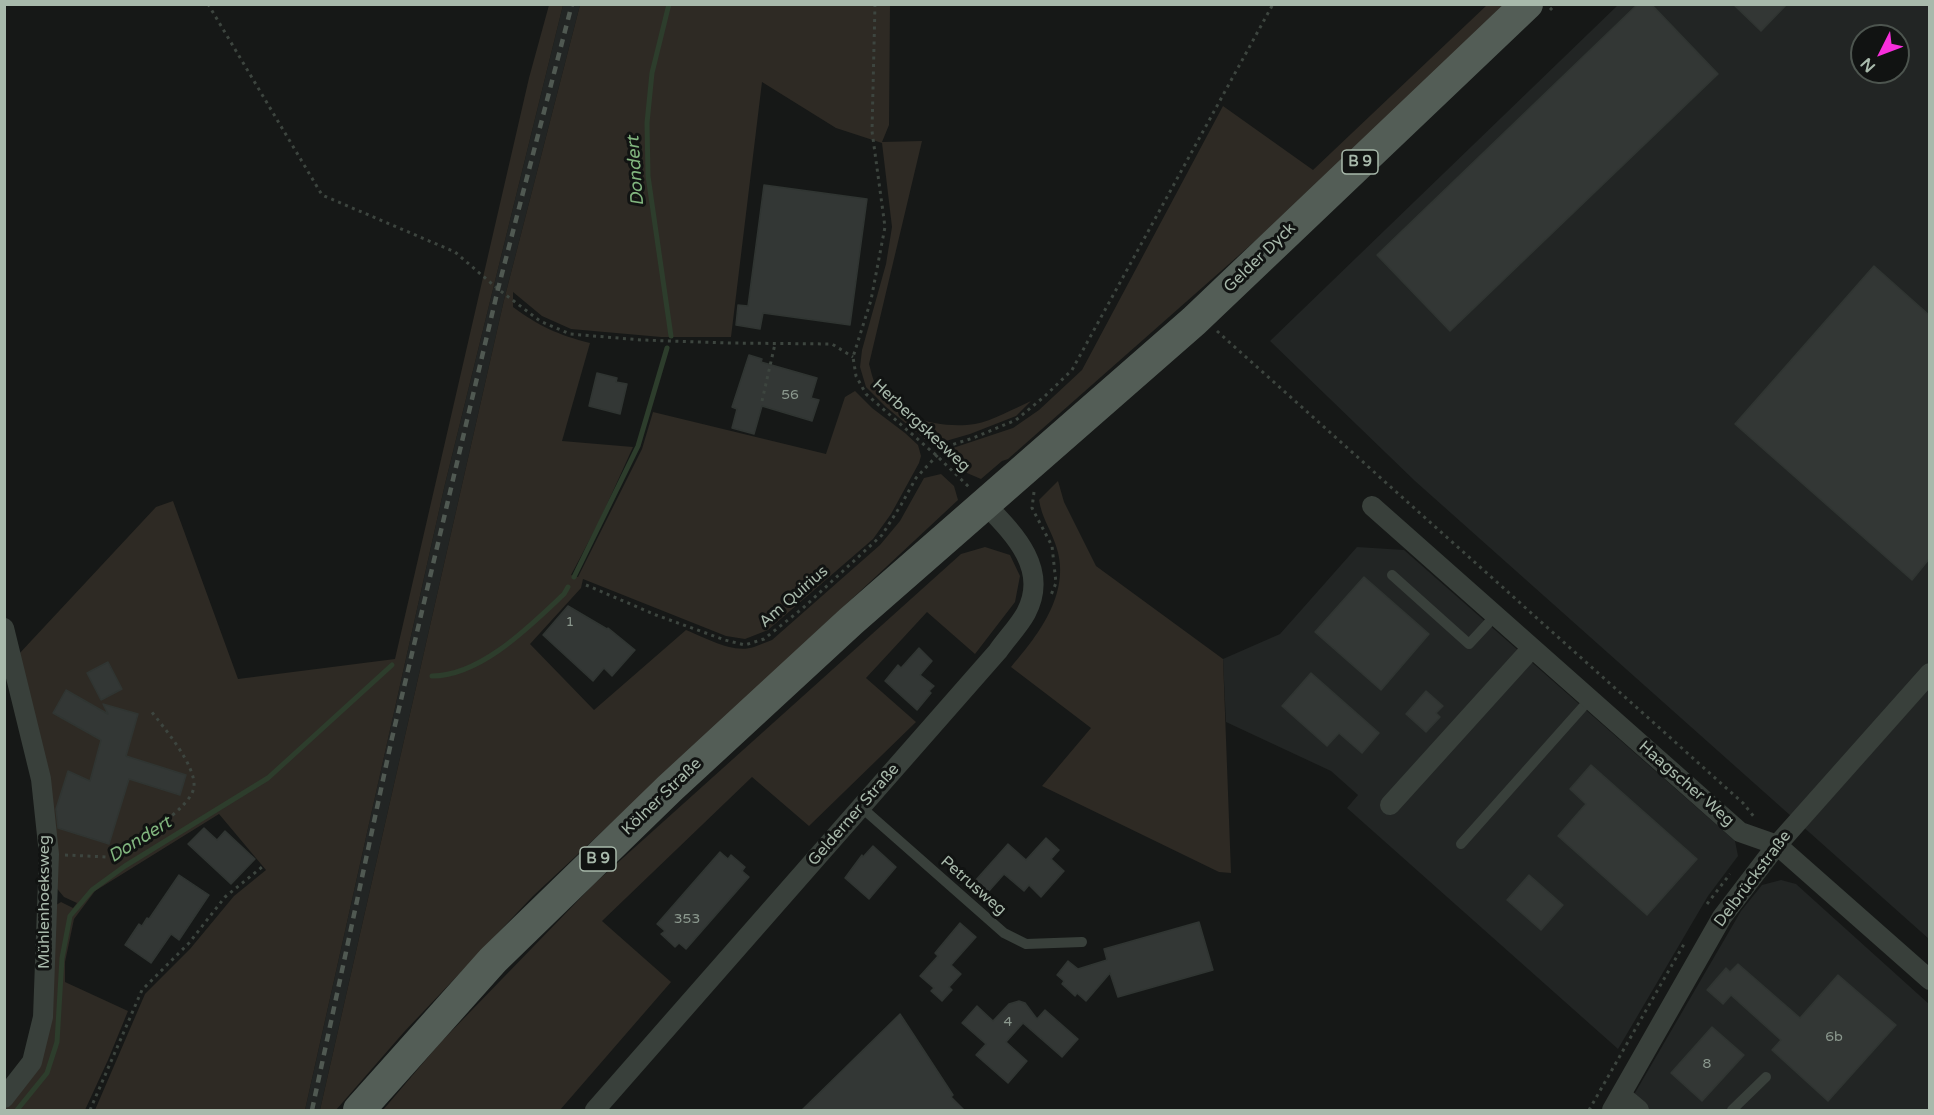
<!DOCTYPE html>
<meta charset="utf-8">
<style>
body{margin:0}
#map{position:relative;width:1934px;height:1115px;overflow:hidden;background:#161817;font-family:"Varela Round",sans-serif}
canvas{display:block}
.frame{position:absolute;inset:0;border:6px solid #a8b9ab;pointer-events:none}
.north{position:absolute;left:1850px;top:24px;width:60px;height:60px;box-sizing:border-box;background:#111312;border:2px solid #4d554f;border-radius:50%;rotate:228deg;font-size:16px;font-weight:700;line-height:24px;text-align:center;color:#a8b9ab}
.north::after{content:'';display:block;margin:auto;width:21px;height:27px;background:#f82edc;clip-path:polygon(50% 0,100% 100%,50% 72%,0 100%)}
</style>
<div id="map">
<canvas width="1934" height="1115"></canvas>
<div class="frame"></div>
<div class="north">N</div>
</div>
<script>
const g = document.querySelector('canvas').getContext('2d');
g.lineJoin = 'round';
function fill(path, color) {
  g.fillStyle = color;
  g.fill(path, 'evenodd');
}
function stroke(path, color, width, dash) {
  g.strokeStyle = color;
  g.lineWidth = width;
  g.lineCap = dash ? 'butt' : 'round';
  g.setLineDash(dash || []);
  g.stroke(path);
}
function write(font, color, halo, rows, align = 'center') {
  g.font = font + ' "Varela Round",sans-serif';
  g.lineWidth = 6;
  g.setLineDash([]);
  g.textBaseline = 'middle';
  g.strokeStyle = halo;
  g.fillStyle = color;
  for (const [text, x, y, turn = 0] of rows) {
    g.save();
    g.translate(x, y);
    g.rotate((+turn || 0) * Math.PI / 180);
    g.textAlign = isNaN(turn) ? turn : align;
    if (halo) g.strokeText(text, 0, 0);
    g.fillText(text, 0, 0);
    g.restore();
  }
}
const built = new Path2D(`
 M563 5H580L504 300 320 1110H305L445 484Z
 M1618 5H1929V939L1415 481 1270 341ZM1862 36H1898V72H1862Z
 M1357 547 1404 550 1735 841 1738 856 1708 896 1618 1049 1347 808 1358 795 1331 771 1226 722 1223 659 1280 634Z
 M1781 880 1796 884 1929 1004V1110H1625L1741 911 1762 885Z`);
const green = new Path2D(`
 M549 5H563L445 484 305 1110H95L145 994 190 949 234 896 266 870 219 814 95 891 74 919 65 962V982L128 1011 108 1060 85 1110H5L4 1105 33 1067 53 907 61 902 73 908 77 903 64 897 54 885 18 655 156 507 173 501 238 679 395 659 529 78Z
 M580 5H890L889 125 882 142 922 141 869 364C871 371 873 380 876 386 894 419 942 429 975 424 992 421 1015 408 1031 401L1016 416 970 434 932 445 886 407 866 387 860 367 862 350 886 264 892 227 882 143 836 128 762 82 731 337H661L571 329 542 316 513 292V307C539 326 558 335 590 343L562 441 633 447 599 522 571 575 578 577 642 449 653 412 826 454 845 397 855 391 872 408 905 433 918 445 921 456 919 463 891 514 873 539 768 630 745 639 726 636 583 579 581 588 530 644 594 710 686 630C706 638 733 654 754 647 760 645 766 642 772 640L880 545 900 521 924 478 941 474 954 486 958 500 533 896 404 1032 336 1110H320L504 300Z
 M1487 5H1512L1348 159 1008 459 1002 461 981 479 967 473 946 455 953 448 1013 428 1039 410 1082 370 1223 106 1313 170Z
 M1058 481 1064 502 1096 566 1223 659 1231 873 1219 872 1042 786 1091 728 1011 667C1040 633 1073 590 1055 543 1049 526 1042 518 1039 500Z
 M985 547 1010 555 1020 576 1015 602 975 654 927 612 866 678 916 722 809 826 752 777 602 921 671 982 560 1110H383L440 1043 594 884 961 554Z`);
const stream = new Path2D(`
 M669 4 652 73 647 123 648 176 671 336
 M574 577 638 446 667 348
 M432 676C481 676 530 626 564 594L568 587
 M17 1110 47 1073 57 1042 62 958 70 916 92 890 125 866 268 778 392 665`);
const building = new Path2D(`
 M1638 4H1651L1718 74 1450 331 1377 255Z
 M1733 4H1787L1761 31Z
 M764 185 867 199 850 325 763 313 760 329 736 325 738 305 748 306Z
 M1874 266 1929 315V559L1912 580 1735 424Z
 M749 355 762 359 761 362 817 378 811 398 819 400 812 421 762 406 754 434 732 428 737 409 732 407Z
 M597 373 617 378 616 382 627 384 620 414 589 406Z
 M1364 577 1429 634 1381 690 1315 632Z
 M568 606 607 629 608 628 635 650 612 676 604 668 593 681 543 635Z
 M919 648 932 661 920 675 934 686 929 691 931 693 917 710 885 681 898 665 901 668Z
 M108 662 122 689 101 700 87 673Z
 M1311 673 1379 733 1362 753 1339 733 1327 746 1282 706Z
 M66 690 108 714 103 704 138 714 126 756 186 775 180 795 129 779 109 844 58 828 56 809 68 771 90 781 101 740 53 713Z
 M1426 691 1443 706 1436 713 1440 717 1426 732 1406 714Z
 M1591 765 1697 859 1647 915 1558 836 1586 804 1570 789Z
 M204 828 217 840 225 831 255 859 231 884 188 844Z
 M1046 838 1059 850 1051 859 1064 871 1041 897 1029 885 1024 891 1004 874 988 892 975 881 1008 844 1026 860Z
 M873 846 896 867 869 899 845 878 862 855 863 857Z
 M720 852 728 859 731 855 745 867 742 871 749 877 686 949 679 943 675 947 661 934 665 931 657 924Z
 M179 875 209 895 179 940 171 934 151 963 125 945 139 924 142 926 147 918 149 919Z
 M1529 875 1563 905 1541 930 1507 900Z
 M1199 922 1213 970 1118 997 1110 973 1086 1001 1077 993 1075 996 1062 984 1064 981 1057 975 1068 961 1078 969 1107 960 1104 949Z
 M960 923 976 937 951 965 961 974 949 987 952 990 942 1001 931 991 934 988 920 976 938 956 935 953Z
 M1738 964 1800 1018 1838 975 1896 1025 1828 1101 1772 1050 1781 1040 1731 995 1723 1004 1707 990 1726 968 1730 972Z
 M1019 1001 1025 1003 1037 1019 1045 1010 1078 1039 1062 1057 1023 1023 1006 1042 1027 1061 1008 1083 976 1055 986 1044 962 1023 977 1006 993 1021 1009 1004Z
 M900 1014 953 1095 951 1097 964 1110H802Z
 M1712 1027 1744 1055 1702 1101 1671 1073Z`);
const path = new Path2D(`
 M208 4 322 195 455 252 498 289 540 321 570 334 642 340 729 343 832 344 853 357
 M875 4 872 131 885 227 871 300 853 357 856 376 866 394 937 456 970 488
 M1550 10 1556 4
 M1217 331 1743 803 1755 818
 M762 401 775 344
 M1034 492 1032 508 1052 546 1056 583 1051 595
 M586 585 656 615 725 640 745 645 764 639 803 608 882 535 901 505 916 478 945 447 973 438 1016 420 1045 396 1072 370 1273 4
 M65 855 107 857 114 855C133 844 191 809 194 787 196 765 164 728 151 711
 M1707 904 1730 874
 M90 1110 142 990 189 943 225 897 262 867
 M1589 1110 1684 944`);
const lane = new Path2D(`
 M1392 575 1469 644 1495 616
 M861 807 1004 933 1026 944 1082 942
 M1461 844 1590 699
 M1732 1110 1766 1077`);
const street = new Path2D(`
 M1372 506 1740 832 1777 845 1930 980
 M4 628 41 779 49 854 43 1017 32 1062 4 1098
 M1390 805 1532 648
 M1621 1095 1639 1110
 M595 1110 998 651C1007 638 1019 626 1026 613 1050 568 1012 532 984 503
 M1612 1110 1722 917 1777 845 1930 673`);
const primary = new Path2D(`
 M359 1110 493 960 670 788 851 621 1194 321 1527 4`);
const rail = new Path2D(`
 M312 1110 392 738 498 289 572 4`);
const numberNames = [
 ["56",790,395],
 ["1",570,622],
 ["353",687,919],
 ["4",1008,1022],
 ["6b",1834,1037],
 ["8",1707,1064]
];
const shields = [
 [1360,162,36],
 [598,859,36]
];
const shieldNames = [
 ["B 9",1360,162],
 ["B 9",598,859]
];
const streetNames = [
 ["Gelder Dyck",1260,258,-44],
 ["Herbergskesweg",921,426,43],
 ["Am Quirius",794,597,-41],
 ["Haagscher Weg",1686,784,41],
 ["Kölner Straße",662,797,-44],
 ["Gelderner Straße",854,815,-49],
 ["Delbrückstraße",1753,879,-53],
 ["Petrusweg",973,886,41],
 ["Mühlenhoeksweg",45,902,-90]
];
const waterNames = [
 ["Dondert",636,171,-94],
 ["Dondert",140,840,-32]
];
fill(built, '#222524');
fill(green, '#2e2a24');
stroke(stream, '#2d3d2c', 5);
fill(building, '#333735');
stroke(building, '#303532', 1.5);
stroke(path, '#3d453f', 3, [3, 4.5]);
stroke(lane, '#39403b', 10);
stroke(street, '#39403b', 20);
stroke(primary, '#535d56', 32);
stroke(rail, '#505952', 4.5, [8, 6]);
write('14px', '#8b988e', null, numberNames);
for (const [x, y, w] of shields) {
  const box = new Path2D();
  box.roundRect(x - w / 2, y - 12, w, 24, 4.5);
  g.fillStyle = '#111312';
  g.fill(box);
  stroke(box, '#a8b9ab', 1.5);
}
write('bold 15px', '#a8b9ab', null, shieldNames);
write('16px', '#a8b9ab', '#111312', streetNames);
write('italic 18px', '#81b57e', '#111312', waterNames);
</script>
